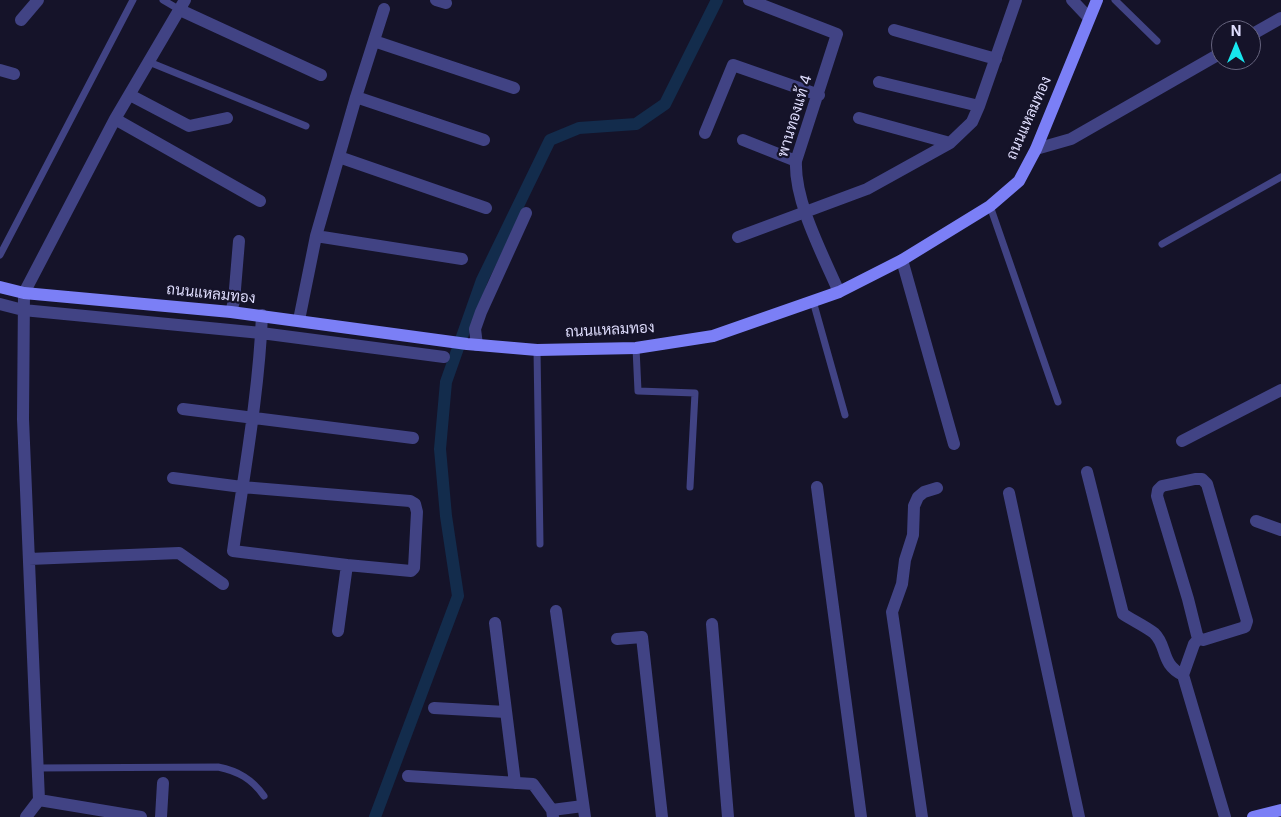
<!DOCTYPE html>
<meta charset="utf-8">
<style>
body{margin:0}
#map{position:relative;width:1281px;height:817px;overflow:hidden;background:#151329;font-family:Inter,sans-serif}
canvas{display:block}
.north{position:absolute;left:1211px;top:20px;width:50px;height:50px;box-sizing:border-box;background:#151329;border:1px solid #66647e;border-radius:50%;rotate:0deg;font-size:14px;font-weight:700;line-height:20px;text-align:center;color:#dfddfd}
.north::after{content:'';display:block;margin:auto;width:18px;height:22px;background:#17e6ee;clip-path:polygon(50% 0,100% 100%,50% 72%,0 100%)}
</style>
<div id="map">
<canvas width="1281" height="817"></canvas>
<div class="north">N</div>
</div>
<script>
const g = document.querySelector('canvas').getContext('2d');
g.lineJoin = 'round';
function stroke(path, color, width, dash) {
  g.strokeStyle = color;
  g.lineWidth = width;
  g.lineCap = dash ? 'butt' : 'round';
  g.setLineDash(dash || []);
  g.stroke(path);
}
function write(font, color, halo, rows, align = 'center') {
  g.font = font + ' Inter,Sarabun,sans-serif';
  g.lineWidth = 4.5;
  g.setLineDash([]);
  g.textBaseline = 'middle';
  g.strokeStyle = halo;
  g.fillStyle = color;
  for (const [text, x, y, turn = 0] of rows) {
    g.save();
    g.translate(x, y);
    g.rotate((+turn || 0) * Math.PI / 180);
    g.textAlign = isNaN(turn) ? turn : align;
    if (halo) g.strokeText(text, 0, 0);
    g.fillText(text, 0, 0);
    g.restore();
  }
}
const canal = new Path2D(`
 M375 817 458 596 446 516 440 449 446 382 482 280 550 140 579 128 636 124 665 104 717 0`);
const lane = new Path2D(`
 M163 0 180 10
 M1115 0 1157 41
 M149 62 306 126
 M990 206 1058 402
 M1162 244 1281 177
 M0 255 133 0
 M813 301 845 415
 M636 348 638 391 695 393 690 487
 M537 350 540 544
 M37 768 218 767C238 771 252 779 264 796`);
const street = new Path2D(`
 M436 0 446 3
 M749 0 837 34 796 161C794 201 823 255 839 292
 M1072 0 1089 18
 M180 10 321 75
 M21 20 38 0
 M894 30 996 59
 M1251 35 1281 18
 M374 41 514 88
 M0 70 14 74
 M879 82 979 106
 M130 95 189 126 227 118
 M356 97 484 140
 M859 118 950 143
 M115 119 260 201
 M705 133 733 65 819 95
 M743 140 796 161
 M1036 149 1071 139 1221 53
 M339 157 486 208
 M316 236 462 259
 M738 237 867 189 950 143 972 122 979 106 1016 0
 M902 260 954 444
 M0 304 23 310 261 333 444 357
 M231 312 234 301 239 241
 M299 320 316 236 356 97 384 9
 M477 345 475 329 481 312 526 213
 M183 409 413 438
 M1182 441 1281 390
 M1087 472 1123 614C1132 620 1145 626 1154 633 1168 646 1160 664 1183 675
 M173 478 242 487 410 501 415 504 417 512 414 568 411 571 347 565 233 551C244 474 259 392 262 315
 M1195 479H1202L1207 484 1247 621 1245 627 1203 640 1199 638 1197 635 1188 599 1157 496 1158 490 1162 486Z
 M817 487 861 817
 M1009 493 1079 817
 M1256 521 1281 530
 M29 559 179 553 223 584
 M556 611 585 817
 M495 623 515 783
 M712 624 728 817
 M338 631 347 565
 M1199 638 1194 644 1183 675 1225 817
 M617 639 642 637 662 817
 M434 708 506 712
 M408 776 533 784 552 810 553 817
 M39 800 141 817
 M552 810 583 806
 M26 817 39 800 23 419 24 293 115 119 185 0
 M161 817 163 783
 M922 817 892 612 902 584 905 560 913 535 914 506 918 497 924 492 937 488`);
const secondary = new Path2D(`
 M0 287 24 293 231 312 467 344 537 350 636 348 713 336 839 292 902 260 990 206 1019 181 1036 149 1097 0
 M1253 817 1281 810`);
const streetNames = [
 ["พานทองแท้ 4",795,116,-73],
 ["ถนนแหลมทอง",1029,118,-66],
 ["ถนนแหลมทอง",211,294,6],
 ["ถนนแหลมทอง",610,330,-3]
];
stroke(canal, '#132c4c', 12);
stroke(lane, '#414384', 7);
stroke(street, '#414384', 12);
stroke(secondary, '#7b7ff6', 12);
write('15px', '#dfddfd', '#151329', streetNames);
</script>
